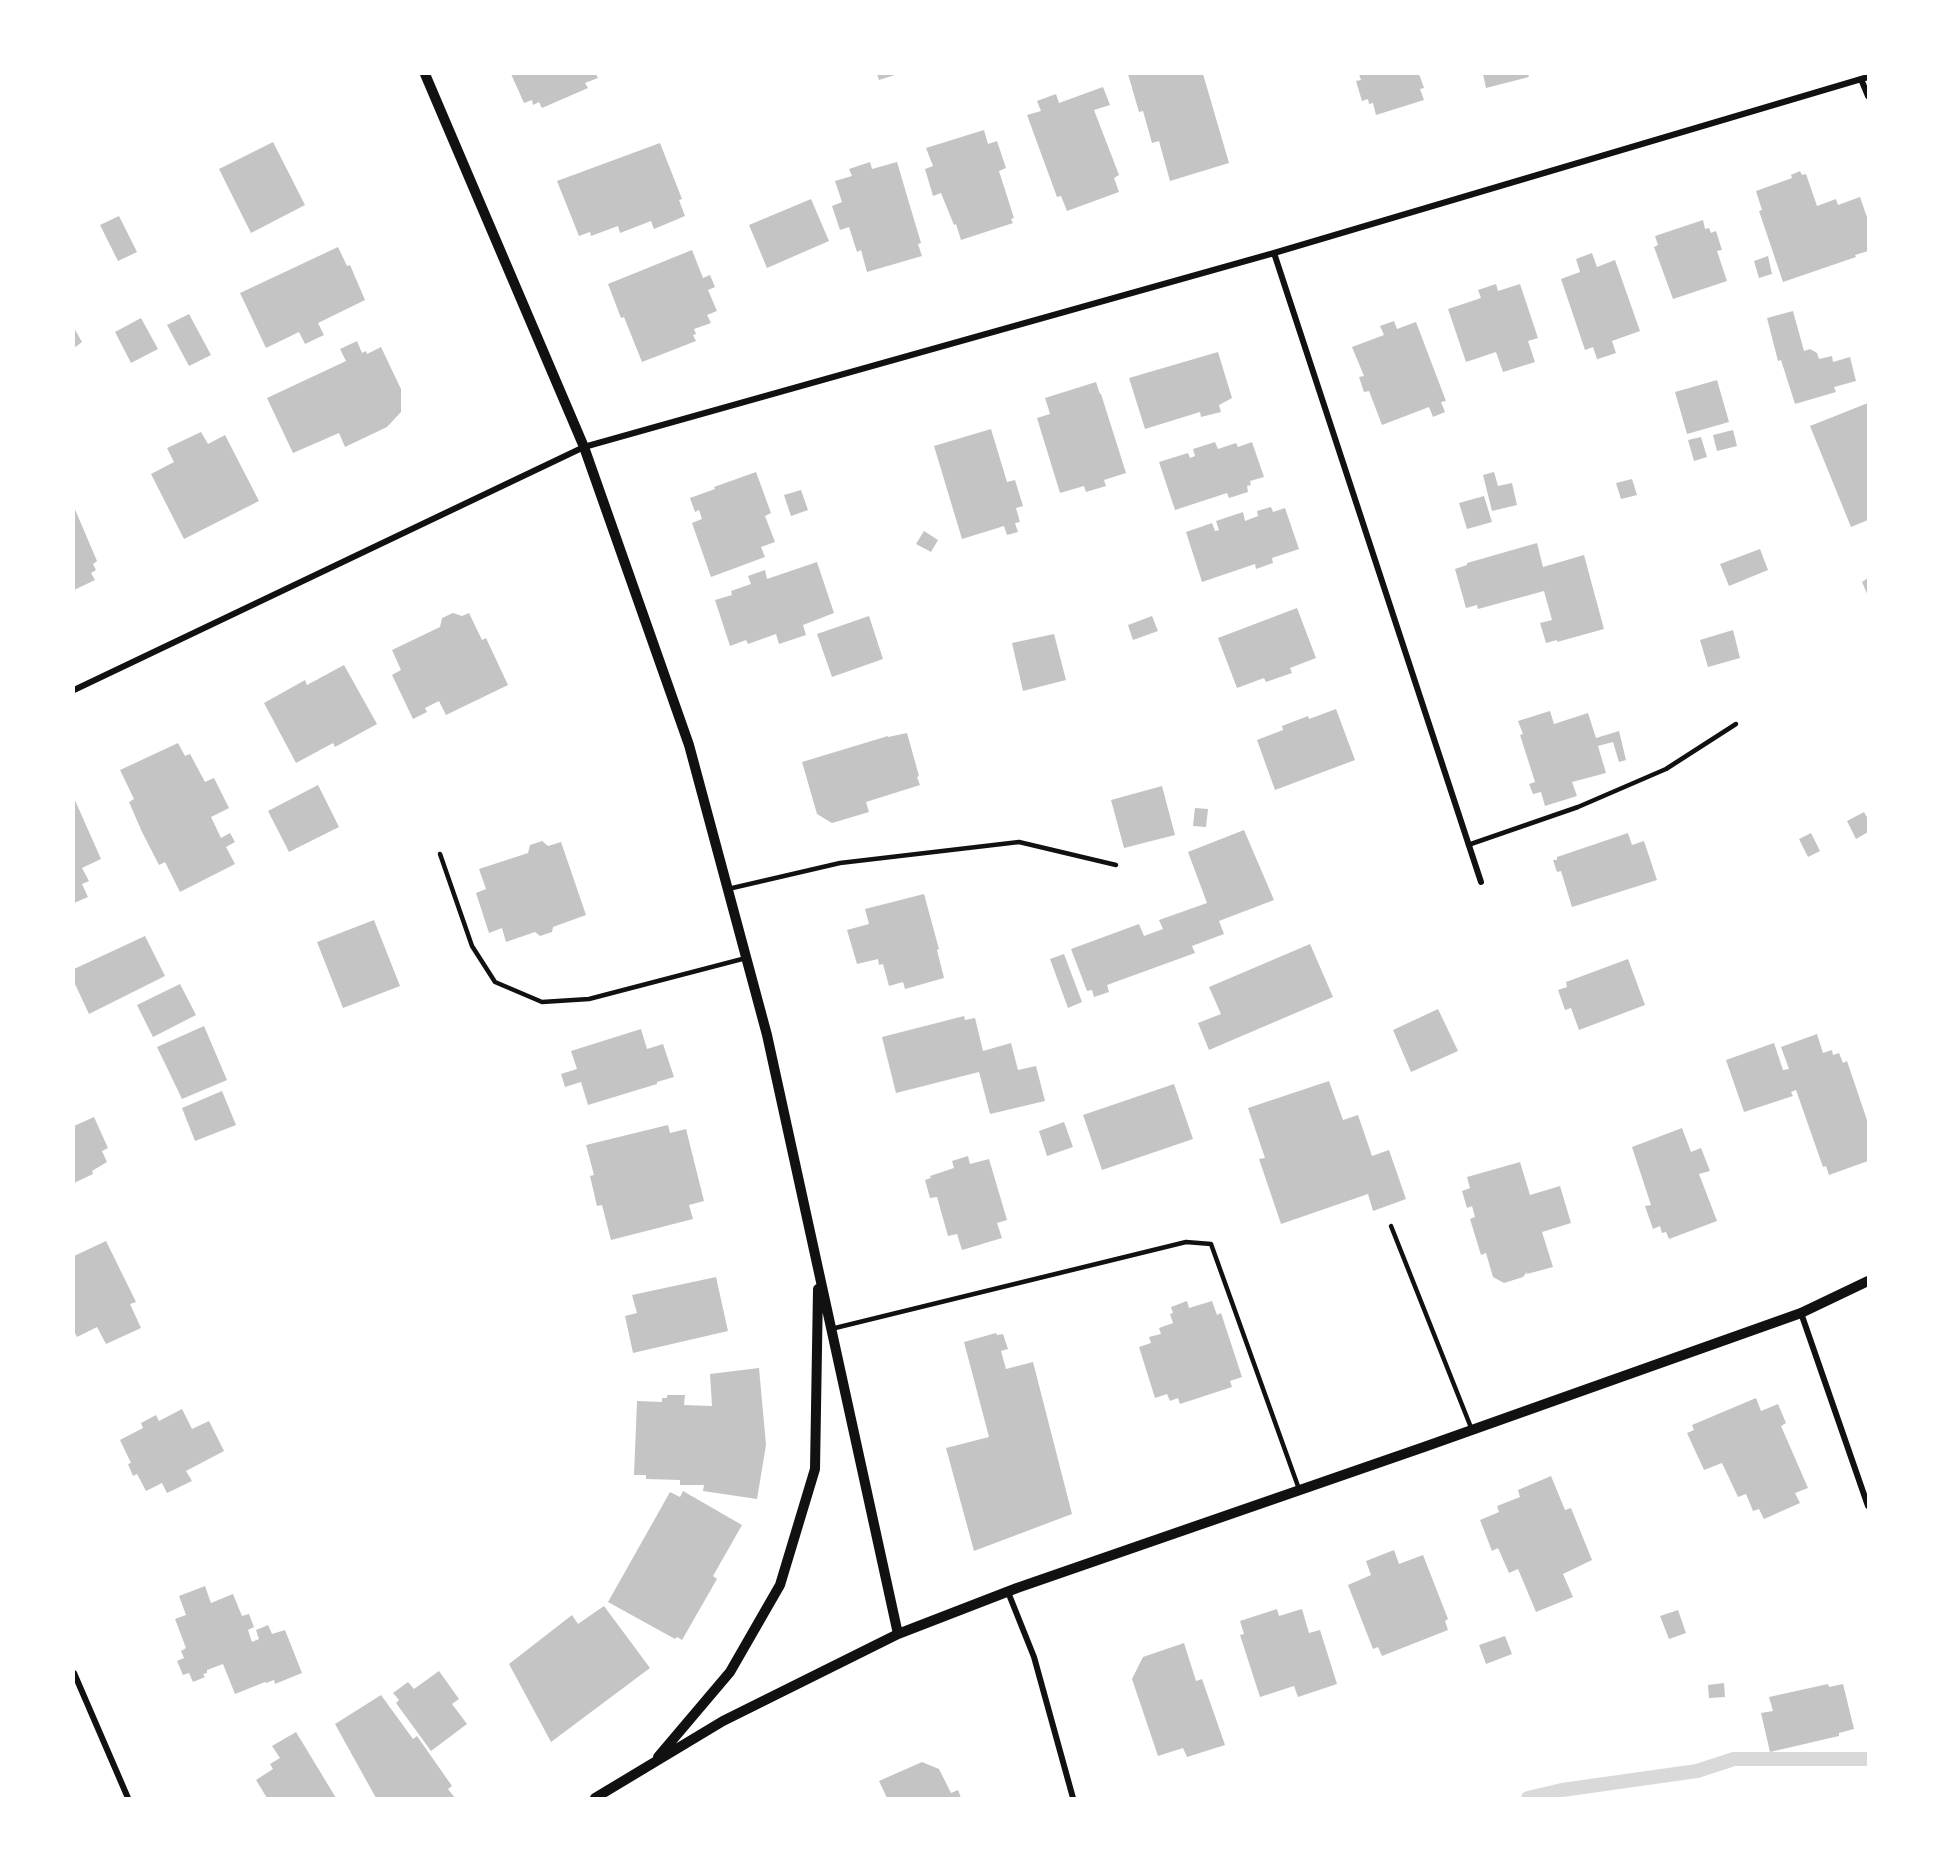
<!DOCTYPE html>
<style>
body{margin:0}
#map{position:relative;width:1942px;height:1872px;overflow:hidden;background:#fff;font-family:Poppins,sans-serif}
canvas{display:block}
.frame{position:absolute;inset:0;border:75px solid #fff;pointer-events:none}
</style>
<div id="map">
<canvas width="1942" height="1872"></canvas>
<div class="frame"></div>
</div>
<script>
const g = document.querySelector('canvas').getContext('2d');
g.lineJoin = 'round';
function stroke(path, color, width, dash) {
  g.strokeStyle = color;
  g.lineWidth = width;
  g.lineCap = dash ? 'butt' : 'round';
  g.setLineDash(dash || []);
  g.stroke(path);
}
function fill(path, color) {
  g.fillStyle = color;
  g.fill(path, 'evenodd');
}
const stream = new Path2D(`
 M1528 1798 1562 1790 1697 1771 1734 1759H1868`);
const building = new Path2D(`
 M511 74H596L598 78 585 83 588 88 542 108 539 102 533 105 532 100 524 103Z
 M877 74H898L879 80Z
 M1128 74H1203L1229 163 1170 181 1159 141 1152 143 1143 111 1139 112Z
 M1359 74H1419L1424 88 1420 89 1424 100 1376 115 1373 103 1369 104 1368 99 1362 101 1356 81 1361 80Z
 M1483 74H1528L1529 77 1486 88Z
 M1103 87 1110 105 1094 110 1119 175 1114 178 1119 192 1067 211 1061 196 1057 197 1027 115 1041 111 1037 101 1056 94 1059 103Z
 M984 130 988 144 997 141 1006 168 999 171 1014 218 1011 219 1013 223 961 240 956 224 954 225 941 193 933 196 925 169 933 166 926 148Z
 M273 142 305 205 251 233 219 169Z
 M660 143 682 199 679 200 685 216 654 229 651 221 620 233 618 226 591 236 590 232 579 236 557 181Z
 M870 162 872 169 897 162 921 243 918 244 922 256 867 272 861 250 857 252 849 227 840 230 832 206 842 202 835 181 852 176 849 169Z
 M1800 171 1802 175 1806 174 1817 206 1836 199 1838 205 1860 197 1868 220V251L1855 255 1856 257 1783 282 1759 211 1762 210 1756 191 1792 178 1791 175Z
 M811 199 829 241 767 268 749 225Z
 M119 216 137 252 118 261 100 225Z
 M1703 220 1705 229 1709 228 1711 233 1716 231 1722 250 1717 251 1727 281 1673 299 1654 247 1658 245 1655 236Z
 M338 247 347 266 350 265 365 300 318 323 324 335 305 344 299 332 266 348 240 293Z
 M692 250 703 278 710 275 715 287 708 290 717 311 707 315 711 323 694 329 696 334 693 335 696 341 642 362 624 317 621 318 608 284Z
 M1592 253 1597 267 1615 260 1640 331 1612 341 1616 353 1598 359H1597L1593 347 1585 350 1561 279 1580 272 1576 259Z
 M1768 256 1772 274 1759 278 1754 261Z
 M1496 284 1498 291 1520 284 1538 338 1528 341 1535 362 1503 372 1496 352 1466 362 1448 309 1481 298 1478 290Z
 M1793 311 1804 351 1810 349 1817 353 1819 359 1832 356 1833 362 1850 357 1856 381 1834 387 1836 392 1795 404 1781 360 1778 361 1767 318Z
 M189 314 211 355 189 366 167 325Z
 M141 318 158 349 131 363 115 332Z
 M1394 321 1397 329 1416 322 1446 401 1441 402 1445 412 1433 417 1429 407 1382 425 1369 391 1364 392 1359 377 1364 376 1352 347 1384 335 1380 326Z
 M74 328 82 342 74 348Z
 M357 341 362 353 366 351 367 354 381 347 401 389V412L387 427 345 447 339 433 293 453 267 398 346 361 340 349Z
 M1218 352 1232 398 1219 405 1221 412 1201 417 1200 412 1145 429 1129 378Z
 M1717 380 1729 422 1687 434 1675 392Z
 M1096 382 1100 394H1101L1126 473 1104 480 1106 486 1086 492 1084 486 1060 493 1037 418 1050 414 1045 398Z
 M1868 403V520L1851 527 1810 426Z
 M991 429 1007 482 1015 480 1023 506 1016 508 1020 522 1015 523 1018 532 1007 535 1004 526 962 539 934 446Z
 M1733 430 1737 446 1717 451 1713 435Z
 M201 432 208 444 225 435 259 501 184 539 151 474 174 462 167 448Z
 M1701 437 1707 457 1694 461 1688 440Z
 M1215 442 1218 449 1236 443 1238 447 1252 442 1264 477 1250 481 1251 485 1247 486 1248 492 1229 498 1227 493 1175 510 1159 462 1188 453 1190 458 1195 456 1193 449Z
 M756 472 771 513 765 516 775 542 761 547 765 557 711 577 692 523 702 519 699 510 695 512 690 498 715 489 714 487Z
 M1494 472 1498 486 1512 483 1517 505 1492 511 1483 475Z
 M1632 479 1637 495 1621 499 1616 483Z
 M801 490 808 510 791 516 784 495Z
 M1484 496 1492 522 1467 529 1459 503Z
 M74 507 97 561 93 564 96 570 91 573 95 580 74 590Z
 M1271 507 1273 512 1285 508 1299 549 1272 558 1273 563 1256 569 1255 564 1202 582 1186 532 1212 523 1215 531 1219 530 1216 521 1243 512 1245 521 1258 516 1257 511Z
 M924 531 938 540 931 552 916 544Z
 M1537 543 1543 567 1584 555 1604 629 1557 642V640L1546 643 1540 623 1552 620 1544 591 1478 609 1477 605 1466 608 1455 569 1467 565V563Z
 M1760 549 1768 570 1729 586 1720 564Z
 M817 562 834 613 803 625 806 635 779 644 776 634 748 644 746 640 730 646 715 600 732 595 731 591 751 584 748 576 765 570 767 579Z
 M1868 578V596L1862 582Z
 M1297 608 1316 658 1290 668 1292 673 1266 682 1264 678 1237 688 1218 638Z
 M453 613 462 616 469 613 482 640 486 638 508 685 446 715 439 701 425 708 427 712 413 719 392 675 401 670 392 650 440 627 442 618Z
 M869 616 883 659 832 677 817 634Z
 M1152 616 1158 631 1133 640 1128 625Z
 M1733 630 1740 658 1708 667 1700 640Z
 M1054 634 1066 680 1023 691 1012 643Z
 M344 665 377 724 335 747 333 743 296 763 264 703 305 680 307 685Z
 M1336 709 1355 760 1275 790 1257 740 1283 730 1282 726 1308 716 1309 719Z
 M1550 711 1554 724 1588 713 1596 738 1619 731 1626 760 1619 762 1613 742 1598 746 1606 773 1572 782 1577 796 1545 806 1541 792 1533 794 1529 784 1535 782 1520 735 1523 734 1518 721Z
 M907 733 919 776 917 777 920 785 866 802 869 812 832 823 817 814 802 762 888 736V737Z
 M178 743 185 756 190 754 205 782 214 778 229 808 211 817 221 838 230 833 235 842 226 847 235 864 180 892 165 862 159 865 142 832 129 802 134 799 120 770Z
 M318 785 339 827 289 852 268 811Z
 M1162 786 1175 835 1124 848 1111 800Z
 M74 798 101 859 82 868 89 881 82 884 88 897 74 903Z
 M1195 808 1208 809 1206 827 1193 826Z
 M1864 812 1868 819V832L1856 839 1847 821Z
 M1244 830 1274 900 1219 921 1224 934 1192 946 1195 953 1107 985 1109 992 1094 997 1092 990 1087 991 1071 949 1139 924 1144 936 1163 929 1159 920 1207 903 1188 852Z
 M1628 833 1632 845 1644 841 1657 880 1572 907 1561 871 1557 872 1553 860H1557V857Z
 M1811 833 1820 851 1808 857 1799 839Z
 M542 841 548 846 561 842 586 915 553 927 552 932 540 936 535 932 506 942 502 928 489 933 476 893 486 889 479 869 528 853 530 845Z
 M924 894 939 949 937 950 944 978 905 989 903 982 889 986 883 964 879 965 878 959 857 964 847 930 869 924 865 909Z
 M374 920 400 986 343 1008 317 942Z
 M145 936 165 976 89 1014 74 982V969Z
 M1310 944 1333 997 1209 1050 1198 1023 1221 1014 1209 987Z
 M1064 954 1082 1002 1068 1008 1050 959Z
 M1628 959 1645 1005 1579 1030 1571 1008 1565 1010 1558 990 1567 987 1566 982Z
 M180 984 196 1015 153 1037 137 1005Z
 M1438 1009 1458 1051 1411 1072 1393 1030Z
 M964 1016 965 1020 975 1018 983 1051 1011 1043 1018 1070 1036 1066 1045 1101 990 1114 979 1072 896 1093 882 1037Z
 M204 1026 227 1080 182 1099 157 1047Z
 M641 1029 647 1049 663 1044 674 1077 657 1082V1084L588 1105 581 1082 565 1087 561 1074 577 1069 571 1051Z
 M1817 1034 1823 1053 1832 1050 1833 1055 1839 1053 1843 1063 1847 1061 1868 1123V1161L1829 1175 1826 1166 1823 1167 1796 1090 1791 1092 1793 1096 1744 1112 1726 1060 1774 1043 1783 1070 1789 1069 1781 1047Z
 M1329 1081 1343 1120 1358 1115 1372 1156 1389 1150 1406 1199 1373 1211 1368 1194 1281 1224 1259 1159 1265 1158 1248 1108Z
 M1174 1084 1193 1139 1102 1170 1083 1115Z
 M222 1091 236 1125 195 1141 182 1108Z
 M94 1117 108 1148 102 1151 107 1162 92 1171 93 1174 74 1183V1126Z
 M1064 1122 1073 1147 1047 1156 1039 1131Z
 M668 1125 670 1133 686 1129 704 1201 689 1205 693 1219 611 1240 602 1205 597 1206 590 1176 594 1175 586 1145Z
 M1682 1128 1691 1152 1701 1148 1710 1171 1699 1174 1717 1221 1669 1239 1666 1232 1662 1233 1660 1226 1653 1229 1645 1206 1651 1205 1632 1147Z
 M968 1156 970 1164 989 1159 1007 1220 997 1223 1002 1238 962 1250 957 1234 948 1236 937 1197 930 1198 925 1180 931 1178 930 1176 954 1168 952 1161Z
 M1520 1162 1530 1195 1560 1186 1571 1223 1542 1232 1553 1267 1527 1274V1272L1523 1277 1504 1283 1493 1277 1486 1253 1481 1255 1470 1219 1475 1217 1472 1206 1467 1208 1462 1191 1470 1188 1467 1177Z
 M106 1241 136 1302 130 1304 141 1328 106 1344 97 1327 77 1337 74 1331V1256Z
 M716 1277 728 1331 633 1353 625 1316 637 1313 632 1295Z
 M1187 1301 1189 1308 1212 1301 1217 1315 1221 1313 1242 1377 1230 1381 1232 1387 1180 1404 1178 1398 1170 1401 1167 1394 1155 1398 1139 1347 1151 1343 1149 1337 1161 1334 1159 1328 1173 1323 1170 1314 1173 1313 1171 1307Z
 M996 1333 997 1335 1003 1334 1008 1349 1001 1351 1006 1369 1033 1362 1072 1514 974 1551 946 1448 989 1437 964 1342Z
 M759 1368 766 1445 757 1499 703 1491 704 1485H680V1480L646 1479V1475H634L637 1401 662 1402V1398H667V1395H685L684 1405 712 1406 710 1374Z
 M1756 1398 1761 1411 1778 1404 1786 1423 1781 1426 1808 1488 1795 1493 1800 1503 1764 1519 1759 1509 1753 1511 1746 1494 1738 1497 1722 1463 1704 1470 1687 1433 1694 1430 1692 1425Z
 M182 1409 192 1429 209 1421 224 1451 186 1471 192 1481 167 1493 162 1483 146 1491 137 1474 133 1476 128 1464 131 1463 120 1440 143 1428 141 1423 156 1415 159 1421Z
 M1551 1476 1565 1510 1571 1508 1592 1560 1563 1574 1573 1597 1536 1612 1518 1569 1509 1573 1498 1548 1492 1551 1480 1520 1499 1512 1497 1506 1520 1497 1518 1490Z
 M683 1491 742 1525 713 1576 717 1579 682 1640 677 1637 675 1639 608 1602 670 1492 680 1497Z
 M1394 1550 1399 1564 1423 1555 1448 1619 1445 1621 1448 1630 1382 1656 1378 1647 1373 1649 1348 1585 1371 1575 1366 1561Z
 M205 1586 211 1603 233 1594 242 1616 249 1614 254 1627 248 1630 252 1642 259 1639 256 1630 268 1625 272 1634 285 1630 302 1673 275 1684 274 1680 266 1683 265 1682 235 1694 223 1664 207 1670V1673L203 1674 205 1677 193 1682 189 1673 183 1675 177 1661 184 1658 181 1651 186 1648 175 1619 186 1615 179 1596Z
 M604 1606 650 1668 551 1742 509 1664 572 1615 578 1624Z
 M1277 1609 1279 1616 1302 1609 1309 1633 1320 1630 1337 1684 1298 1697 1294 1686 1260 1697 1240 1635 1244 1634 1240 1621Z
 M1678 1610 1686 1633 1669 1639 1660 1616Z
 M1505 1636 1512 1654 1486 1664 1479 1645Z
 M1184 1643 1196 1681 1202 1679 1225 1745 1187 1757 1183 1748 1158 1756 1132 1679 1143 1657Z
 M439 1671 459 1699 452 1704 467 1724 431 1751 396 1703 399 1700 393 1693 408 1682 414 1689Z
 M1724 1683 1725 1697 1709 1698 1708 1685Z
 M1828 1684 1829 1687 1843 1684 1854 1729 1839 1733V1736L1770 1752 1761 1713 1773 1711 1769 1697Z
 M381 1695 413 1739 417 1736 452 1786 448 1789 455 1798H376L335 1724Z
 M296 1732 336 1798H267L256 1780 273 1769 270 1764 280 1758 272 1746Z
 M922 1762 939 1769 951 1793 958 1790 961 1798H887L879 1781Z`);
const service = new Path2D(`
 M1468 845 1578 807 1666 769 1736 724
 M440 854 472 946 495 982 542 1002 589 999 746 958
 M728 889 840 863 1019 842 1116 865
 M1391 1226 1472 1430
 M831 1329 1186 1242 1211 1244 1299 1489`);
const minor = new Path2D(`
 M1861 79 1868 96
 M1274 253 1481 882
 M74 690 584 447 1274 253 1868 77
 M1801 1313 1868 1506
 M1008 1592 1034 1657 1073 1798
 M74 1673 128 1798`);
const tertiary = new Path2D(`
 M425 74 584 447 689 745 767 1035 898 1634
 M658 1757 730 1672 780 1585 815 1469 818 1289
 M595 1798 723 1721 898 1634 1017 1588 1424 1447 1801 1313 1868 1281`);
stroke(stream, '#d9d9d9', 14);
fill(building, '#c4c4c4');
stroke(service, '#111', 4.5);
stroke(minor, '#111', 6);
stroke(tertiary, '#111', 10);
</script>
